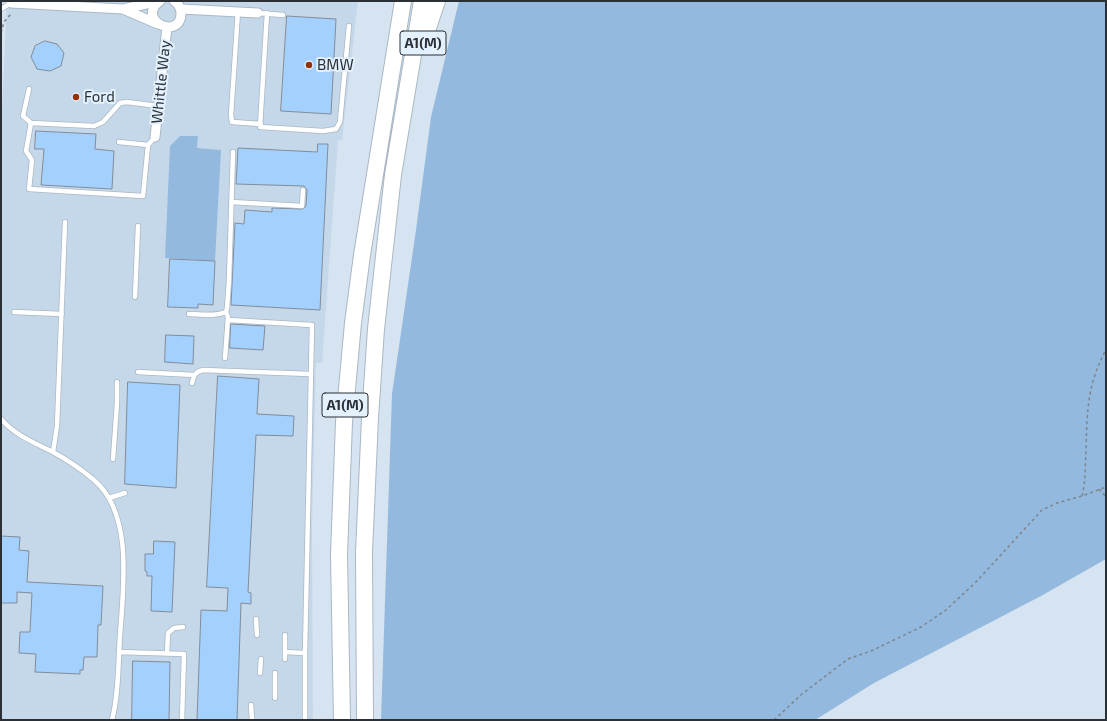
<!DOCTYPE html>
<style>
body{margin:0}
#map{position:relative;width:1107px;height:721px;overflow:hidden;background:#d6e3f1;font-family:"Exo 2",sans-serif}
canvas{display:block}
.frame{position:absolute;inset:0;border:2px solid #2a3035;pointer-events:none}
</style>
<div id="map">
<canvas width="1107" height="721"></canvas>
<div class="frame"></div>
</div>
<script>
const g = document.querySelector('canvas').getContext('2d');
g.lineJoin = 'round';
function fill(path, color) {
  g.fillStyle = color;
  g.fill(path, 'evenodd');
}
function stroke(path, color, width, dash) {
  g.strokeStyle = color;
  g.lineWidth = width;
  g.lineCap = dash ? 'butt' : 'round';
  g.setLineDash(dash || []);
  g.stroke(path);
}
function write(font, color, halo, rows, align = 'center') {
  g.font = font + ' "Exo 2",sans-serif';
  g.lineWidth = 4;
  g.setLineDash([]);
  g.textBaseline = 'middle';
  g.strokeStyle = halo;
  g.fillStyle = color;
  for (const [text, x, y, turn = 0] of rows) {
    g.save();
    g.translate(x, y);
    g.rotate((+turn || 0) * Math.PI / 180);
    g.textAlign = isNaN(turn) ? turn : align;
    if (halo) g.strokeText(text, 0, 0);
    g.fillText(text, 0, 0);
    g.restore();
  }
}
const built = new Path2D(`
 M7 1H358L342 140 338 141 322 363H316L312 528 313 720H1V131Z`);
const green = new Path2D(`
 M459 1H1106V559L1041 596 874 683 815 720H381L392 394 416 230 431 117Z
 M180 136H198L197 148 221 150 215 261 165 258 170 146Z`);
const building = new Path2D(`
 M287 16 336 19 331 114 281 111Z
 M45 41 57 44 64 53 61 66 50 71 37 69 31 57 35 46Z
 M36 131 96 134 95 149 114 151 112 189 41 185 44 149H35Z
 M318 144H328L320 310 231 305 235 223 244 224 245 210 272 212V208L303 209 306 206 307 190 304 186 236 184 238 148 317 152Z
 M170 259 215 261 213 305 198 304V308L168 307Z
 M231 324 265 326 263 350 230 348Z
 M166 335 194 336 193 364 165 362Z
 M218 376 259 379 257 414 294 416 293 436 256 435 248 592 251 593V604L241 603 237 720H197L201 610 227 611 228 588 207 587Z
 M128 382 180 385 176 488 125 484Z
 M1 536 20 537 19 550 29 551 27 582 103 586 101 625H98L97 657H84L83 670H80V674L35 672 36 654 19 653 20 632H30L32 593 17 592V603H1Z
 M154 541 175 542 172 612 151 611 152 576H147V572L145 571V554H153Z
 M133 661 170 662 169 720H132Z`);
const path = new Path2D(`
 M1 33 4 22 10 15V13
 M1099 489 1106 497
 M1082 496C1086 481 1085 465 1086 450 1087 413 1087 384 1106 350
 M774 720 802 694 848 659 871 651 921 627 946 610 976 582 1042 510 1057 503 1082 496 1106 487`);
const service = new Path2D(`
 M1 9 11 3 10 2
 M238 11 231 115 232 122 261 124
 M258 13 283 15
 M267 13 260 127 323 131 336 129 340 122 349 26
 M29 89 23 116 31 123
 M119 142 148 145 155 137
 M148 145 143 196 29 189 32 160 26 151 31 123 94 126 103 122 120 103 127 102 158 106
 M231 202 302 206 303 190
 M135 297 138 226
 M14 312 62 314
 M189 314C201 314 215 317 226 312
 M228 320 312 325 305 653V720
 M225 358 228 317 226 312 227 308 229 281 233 152
 M138 372 194 375
 M192 383C194 375 195 372 203 370L310 374
 M1 419C15 435 33 442 51 451 66 459 81 469 94 480 134 514 123 589 120 636 118 663 119 693 112 720
 M53 452 57 426 65 222
 M113 459 117 403V382
 M109 498 125 493
 M256 619 257 635
 M285 635V659
 M119 652 184 654 182 720
 M285 652 305 653
 M167 653 168 633 174 628 183 627
 M260 673 261 659
 M275 673V698
 M251 705 252 720`);
const minor = new Path2D(`
 M160 1C135 20 180 41 181 14 181 8 179 4 174 1
 M11 3 123 9 160 1
 M123 9 158 24
 M181 9 258 13
 M155 137 167 27`);
const motorway = new Path2D(`
 M424 40 437 1
 M342 720 339 555 344 422 353 323 362 255 403 1
 M365 720 364 552 370 418 376 329 393 175 422 1`);
const markers = [
 [309,65,4,"#963003"],
 [76,97,4,"#963003"]
];
const shields = [
 [423,43,46],
 [345,405,46]
];
const shieldNames = [
 ["A1(M)",423,43],
 ["A1(M)",345,405]
];
const poiNames = [
 ["BMW",317,65],
 ["Ford",84,97]
];
const streetNames = [
 ["Whittle Way",161,82,-84]
];
fill(built, '#c5d8ea');
fill(green, '#94b9de');
fill(building, '#a4d0fd');
stroke(building, '#818d9a', 1);
stroke(service, '#aab7c4', 6);
stroke(minor, '#aab7c4', 11);
stroke(motorway, '#aab7c4', 18);
stroke(path, '#7c858e', 1.5, [3, 3]);
stroke(service, '#fff', 4.5);
stroke(minor, '#fff', 9);
stroke(motorway, '#fff', 16);
for (const [x, y, r, color] of markers) {
  const dot = new Path2D();
  dot.arc(x, y, r, 0, 2 * Math.PI);
  g.fillStyle = color;
  g.fill(dot);
  stroke(dot, '#e3f0fe', 1.5);
}
for (const [x, y, w] of shields) {
  const box = new Path2D();
  box.roundRect(x - w / 2, y - 12, w, 24, 3);
  g.fillStyle = '#e3f0fe';
  g.fill(box);
  stroke(box, '#2a3035', 1);
}
write('bold 14px', '#2a3035', null, shieldNames);
write('15px', '#2a3035', '#e3f0fe', poiNames, 'left');
write('15px', '#2a3035', '#e3f0fe', streetNames);
</script>
